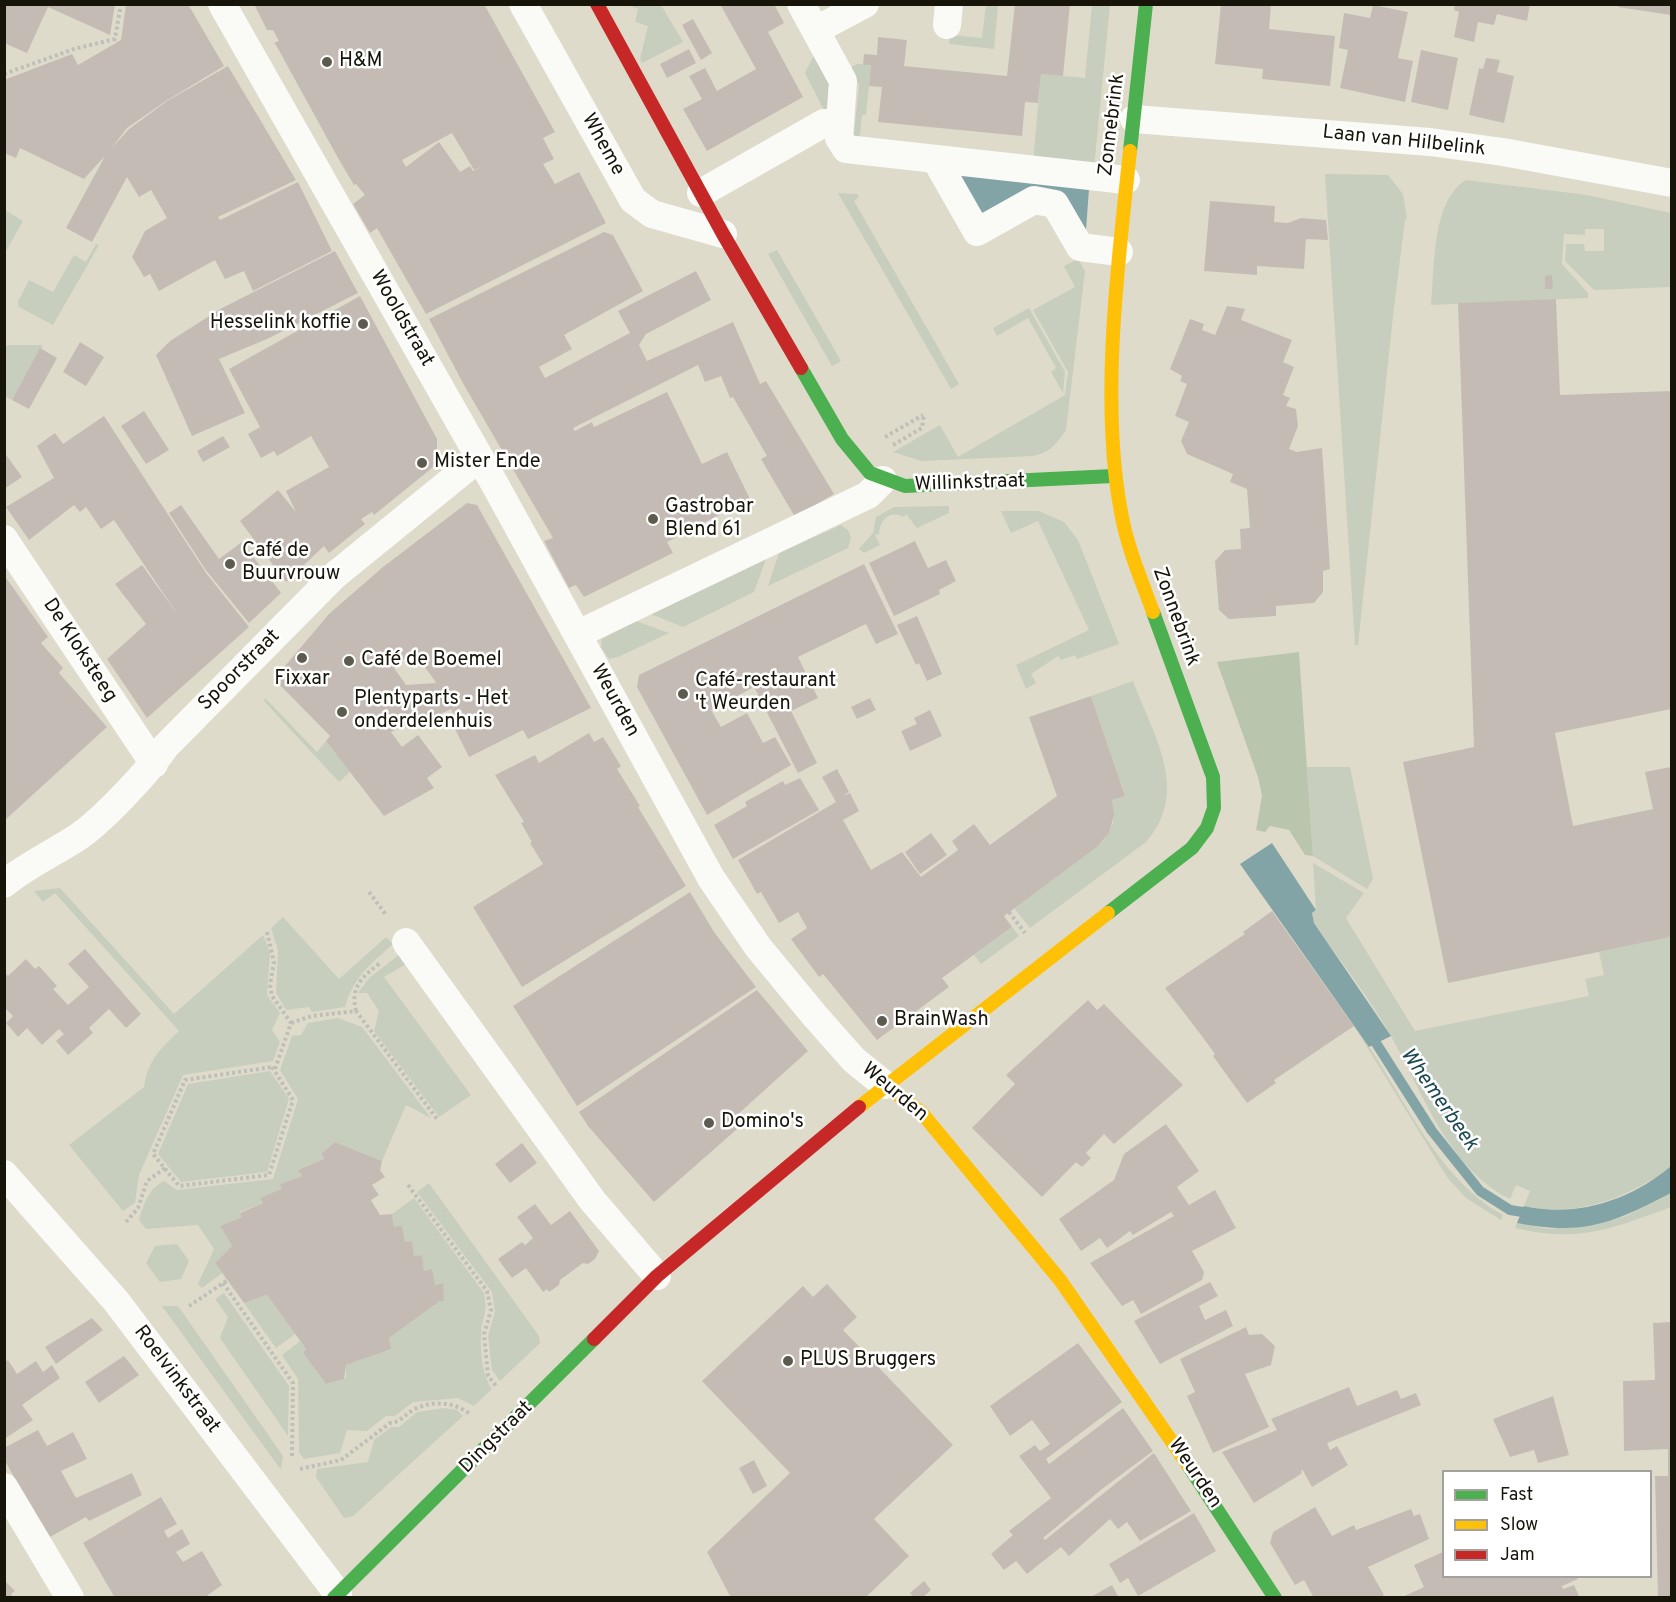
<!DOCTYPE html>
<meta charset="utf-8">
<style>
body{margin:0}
#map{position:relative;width:1676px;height:1602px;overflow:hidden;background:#dfdbcb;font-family:Overpass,sans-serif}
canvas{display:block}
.frame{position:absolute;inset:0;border:6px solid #17150a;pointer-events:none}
.legend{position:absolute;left:1442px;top:1470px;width:210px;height:108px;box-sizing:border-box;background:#fff;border:2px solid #a2a19d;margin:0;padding:8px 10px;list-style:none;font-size:18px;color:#17150a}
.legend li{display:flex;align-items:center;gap:12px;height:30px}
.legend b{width:30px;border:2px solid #a2a19d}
</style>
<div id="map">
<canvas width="1676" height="1602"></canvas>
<div class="frame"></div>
<ul class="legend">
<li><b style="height:8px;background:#4caf50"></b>Fast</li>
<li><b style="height:8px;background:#ffc107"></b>Slow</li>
<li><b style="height:8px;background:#c62828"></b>Jam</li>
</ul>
</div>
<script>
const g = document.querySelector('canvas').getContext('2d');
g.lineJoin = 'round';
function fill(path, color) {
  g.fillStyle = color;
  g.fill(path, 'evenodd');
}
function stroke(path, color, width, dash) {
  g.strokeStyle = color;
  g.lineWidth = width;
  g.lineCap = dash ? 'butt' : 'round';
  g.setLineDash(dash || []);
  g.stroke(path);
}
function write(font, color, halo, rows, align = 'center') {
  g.font = font + ' Overpass,sans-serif';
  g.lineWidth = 5;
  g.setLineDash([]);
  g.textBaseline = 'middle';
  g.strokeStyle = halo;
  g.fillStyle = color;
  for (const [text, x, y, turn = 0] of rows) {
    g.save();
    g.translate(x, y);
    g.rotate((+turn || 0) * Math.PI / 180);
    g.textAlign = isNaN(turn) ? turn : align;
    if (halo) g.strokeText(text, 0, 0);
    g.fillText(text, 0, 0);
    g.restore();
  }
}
const green = new Path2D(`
 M626 4 661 5 683 42 642 63 640 59 648 26 635 22 638 9Z
 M986 5H998L994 49 949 44 950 35 982 38Z
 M1092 5H1110L1094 168 1033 162 1041 74 1085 78Z
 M815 53 831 80 826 114 805 73Z
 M857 64 871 65 866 115H862L859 144 853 143 859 85 850 68Z
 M1325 174 1388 175 1403 194 1407 219H1405L1394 307 1358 645H1355Z
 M1466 180 1587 195 1671 213V287L1594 290 1565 261 1566 244H1584L1585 251H1604V229H1585V235L1564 234 1562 264 1588 293V298L1431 305C1435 268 1431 201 1466 180Z
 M838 193 857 194 859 197 854 201 959 384 951 389Z
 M5 210 23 221 5 253Z
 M96 244 99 245 53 325 19 307 18 302 29 280 53 292 74 255 86 262Z
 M777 250 841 361 832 366 768 254Z
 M1078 259 1085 271 1066 430C1057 443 1050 453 1033 456L921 461 893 452 940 425 958 457 1065 395 1068 372 1033 310 1075 287 1064 266Z
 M1029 308 1065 372 1063 393 1051 372 1056 368 1028 318 997 336 993 328Z
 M9 345H43L12 400 5 396 4 347Z
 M949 506V513L917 528 906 514 904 517C890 510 880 519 879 534L875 535 880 545 864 553 859 549 873 533 876 517 894 507Z
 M1001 511H1039L1064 522 1078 540 1119 644 1077 659 1075 655 1061 660 1058 656 1031 674 1036 683 1026 689 1016 665 1089 630 1038 521 1011 533Z
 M841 525 848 530 851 538 848 548 768 586 779 553Z
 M766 559 754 592 683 627 651 614Z
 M636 621 669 633 618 657 609 659 601 647 602 639Z
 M1133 681C1153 735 1191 791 1146 842L1030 928 1014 908 1104 840 1113 823 1112 800 1125 796 1091 696Z
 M265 698 317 752 326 741 350 772 339 782 264 701Z
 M1307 767H1350L1373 879 1367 889 1313 856Z
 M1313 863 1364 893 1346 918 1415 1031 1589 996 1585 979 1604 975 1599 952 1671 937V1167C1627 1198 1578 1218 1524 1206L1530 1191 1516 1185 1510 1199C1448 1168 1423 1093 1391 1036 1369 997 1339 960 1314 923L1312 913 1316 910Z
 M60 888 174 1014 263 935 270 952 267 995 280 1013 272 1030 280 1042 273 1061 183 1075 139 1175 135 1203 123 1211 69 1145 144 1087C149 1058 159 1051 179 1031L55 893 43 902 34 891Z
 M283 917 339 979 386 937 393 944C370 965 354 976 345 1007L312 1012 309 1007 286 1010 276 993 278 950 271 928Z
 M1012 927 1019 936 981 964 974 955Z
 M400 954 406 964 384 977 471 1095 439 1117 374 1031 379 1011 367 993H358L369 978Z
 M338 1018 362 1027 431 1118 406 1105 382 1161 335 1142 321 1154 324 1159 298 1170 302 1176 280 1184 281 1189 260 1198 263 1203 240 1212 242 1217 220 1226 232 1246 215 1263 222 1273 202 1288 198 1284 214 1249 198 1225 146 1229 139 1220C144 1204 148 1189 164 1181L177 1190 273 1179 298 1099 280 1070 292 1036 301 1035 308 1023Z
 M1354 1026C1402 1088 1432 1175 1503 1215L1501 1220 1466 1198 1447 1177Z
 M270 1071 289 1099 267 1172 181 1182 158 1154 188 1084Z
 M429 1183 539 1336 540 1343 500 1381 492 1370 488 1336 495 1311 492 1292 417 1192Z
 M1671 1193V1207C1611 1229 1580 1243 1515 1228L1517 1223 1550 1229 1624 1217Z
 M414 1198 484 1293C488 1316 482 1316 481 1334 480 1350 482 1376 492 1389L474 1406 458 1398 413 1402 395 1416H386L367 1431 347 1430 340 1453 304 1459 299 1452 298 1379 282 1355 300 1341 306 1349 303 1353 326 1384 346 1378V1365L390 1349 389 1338 440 1301H444L442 1283 435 1285 424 1271 422 1255 414 1256 412 1241 405 1242 402 1227H394L392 1214Z
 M177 1244 189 1261 181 1279 160 1282 146 1263 155 1246Z
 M224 1293 289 1386 288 1436 220 1338 228 1317 215 1299Z
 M267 1295 295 1334 276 1348 244 1303Z
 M162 1306H178L283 1456 281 1470Z
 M444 1408 457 1410 463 1416 353 1516 344 1518 316 1477 317 1469 368 1462 374 1440 391 1427H399L417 1412Z`);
const forest = new Path2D(`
 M1299 652 1313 856 1305 855 1289 830 1270 826 1265 832 1256 830 1262 796 1258 777 1217 662Z`);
const water = new Path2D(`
 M960 175 1089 189 1086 230 1061 195 981 221Z
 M1272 843 1316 910 1312 913 1314 923 1391 1036 1369 1047 1240 864Z
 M1671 1166V1193C1613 1223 1584 1236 1517 1223L1524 1206C1577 1218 1631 1200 1671 1166Z`);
const stream = new Path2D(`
 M1369 1032 1432 1131 1480 1191 1510 1210 1535 1214`);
const building = new Path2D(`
 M4 4H115L110 35 48 7 27 53 4 43Z
 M126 4H188L224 66 166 101 127 128 110 150 129 129 167 101 228 66 296 180 218 217 220 220 298 182 332 251 253 291 244 271 225 279 215 260 159 291 150 274 144 277 132 257 145 231 167 218 151 190 139 197 127 177 92 242 66 228 105 156 84 179 20 148 16 158 4 153V80L72 54 78 65 121 40Z
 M258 4H484L555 132 543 138 554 159 543 164 555 184 579 172 606 223 426 314 377 228 370 233 353 204 365 195 356 184 354 185 338 158 276 45 274 43 279 41 273 30H267L255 6ZM452 133 474 170 485 165 473 171 470 166 460 172 439 142 406 167 402 160Z
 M720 4H774L784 23 768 32 803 97 707 151 683 109 702 99 689 76 705 68 717 91 756 69Z
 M1015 4H1070L1063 76 1041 74 1038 103 1025 102 1022 136 878 122 882 87 869 86 871 65H863L864 54 877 55 878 37 907 40 904 66 1007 76Z
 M1221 4H1271L1269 29 1335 36 1330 86 1262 79 1263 69 1215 64Z
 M1455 4H1530L1527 21 1497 14 1494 25 1478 22 1474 42 1454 37 1459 12 1454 10Z
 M1618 4H1671V15L1618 7Z
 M1373 5 1408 12 1398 58 1413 61 1405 102 1340 88 1348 50 1339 48 1344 13 1370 18Z
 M693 19 712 53 701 60 682 25Z
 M689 49 696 63 667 78 660 64Z
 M1421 50 1458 58 1448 110 1411 102Z
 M1486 58 1500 60 1497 72 1514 76 1504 123 1469 115 1479 68 1483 69Z
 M1210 201 1275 206 1274 222 1288 223 1301 218 1326 220 1328 240 1306 239 1304 269 1257 266V275L1204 271Z
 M604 232 613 235 643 291 564 335 572 349 539 367 545 378 630 333 618 311 696 271 711 300 646 334 639 345 647 361 733 322 760 384 766 381 834 494 795 517 761 459 767 456 733 397 730 398 721 376 705 382 698 365 573 428 575 431 592 422 594 427 667 392 702 464 727 452 750 499 667 542 673 553 584 597 576 585 569 588 544 541 553 538 464 385 429 319Z
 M335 251 358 293 267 339 219 359 245 413 192 436 156 355 170 341 222 308Z
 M1552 275 1553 289H1545V276Z
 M360 296 437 439V458L432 468 374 515 372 512 361 519 365 524 329 553 324 546 286 582 240 521 278 490 296 512 286 491 329 467 311 436 277 456 274 451 261 458 248 434 260 427 229 369Z
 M1556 299 1560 395 1671 391V709L1555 733 1573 826 1653 809 1645 772 1671 767V937L1448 983 1403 762 1474 747 1458 303Z
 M1227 306 1245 309 1241 320 1292 340 1283 362 1294 367 1283 395 1290 398 1286 406 1296 409 1298 426 1289 449 1297 452 1322 448 1330 569 1323 571V592L1314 603 1276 606V616L1229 619 1219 610 1215 561 1225 550 1241 549 1240 529 1250 528 1247 489 1230 482 1233 474 1187 454 1181 441 1189 422 1175 416 1187 384 1180 381 1182 376 1170 369 1190 319 1204 324 1202 330 1215 335Z
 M80 342 104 357 86 386 63 372Z
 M40 348 57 358 29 409 12 400Z
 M144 411 169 450 146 464 121 426Z
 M104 416 206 573 249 627 147 718 107 659 146 624 115 584 142 565 178 615 114 520 101 529 86 507 80 512 74 505 29 540 6 507 54 478 37 446 55 433 63 444Z
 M223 436 230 447 203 462 197 451Z
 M4 452 22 477 4 489Z
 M467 503 477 505 591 708 528 739 523 730 469 757 452 723 457 721 451 709 415 726 412 722 391 732 402 747 418 735 442 767 427 778 434 788 384 816 326 741 330 736 274 679 329 614 383 567ZM413 651 435 681 436 683 406 685 404 682 394 668Z
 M181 505 219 559 242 542 281 593 249 623 205 569 169 513Z
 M915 541 928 568 946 560 956 581 939 590 940 594 894 616 869 563Z
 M864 564 898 634 876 644 866 624 798 657 818 698 791 711 817 763 798 773 754 687 711 710 721 727 747 713 763 743 775 737 791 765 707 815 637 687 639 675Z
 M4 575 48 637 41 643 63 668 59 673 107 727 4 821Z
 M917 616 942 674 927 681 919 663 916 665 897 625Z
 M1091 696 1125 796 1112 800 1114 815 1109 833 1098 846 1004 916 1012 927 942 978 949 987 877 1040 823 974 819 977 791 939 807 928 798 912 779 923 761 892 757 894 738 860 836 802 822 777 837 769 849 792 842 796 850 793 859 811 843 820 871 870 902 852 921 877 958 850 952 841 974 824 990 845 1057 796 1029 717Z
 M870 698 876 710 857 719 851 707Z
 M930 710 942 736 910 751 901 731 917 724 914 718Z
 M589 733 594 742 603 737 621 766 617 769 640 806 638 807 686 886 522 987 473 907 543 864 530 843 532 842 521 823 524 822 495 775 535 755 539 763Z
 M800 778 819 810 733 859 714 825 747 806 745 802 783 781 785 785Z
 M931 833 947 855 920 874 905 852Z
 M690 892 714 932 756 987 577 1106 513 1006Z
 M1272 911 1354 1026 1274 1080 1276 1083 1247 1103 1213 1056 1215 1054 1201 1035 1165 988 1245 934 1243 932Z
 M85 949 141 1014 126 1028 109 1009 89 1028 93 1033 68 1055 56 1041 64 1034 59 1029 42 1045 27 1028 18 1037 6 1023 13 1016 4 1007V972L8 976 26 959 35 969 39 966 57 986 53 989 68 1005 89 987 68 964Z
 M757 990 808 1051 737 1115 744 1123 654 1202 588 1126 579 1112Z
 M1088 1000 1097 1010 1104 1004 1183 1085 1114 1144 1104 1134 1086 1153 1091 1158 1082 1167 1076 1162 1042 1197 972 1128 1015 1084 1006 1075Z
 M1166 1124 1199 1171 1177 1187 1189 1205 1215 1190 1236 1228 1192 1251 1204 1272 1202 1280 1141 1314 1133 1300 1122 1306 1090 1263 1174 1216 1171 1212 1133 1235 1130 1231 1107 1248 1100 1238 1081 1251 1059 1219 1114 1180 1124 1154Z
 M335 1142 382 1161 380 1170 385 1177 372 1185 379 1195 371 1200 380 1215 392 1214 394 1227 402 1226 405 1242 412 1241 414 1256 422 1255 424 1271 432 1269 435 1285 443 1283 444 1301H440L389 1338 391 1349 346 1365 344 1379 326 1384 303 1353 306 1349 267 1295 244 1303 215 1263 232 1246 220 1226 242 1217 240 1213 263 1203 260 1198 281 1189 280 1184 302 1176 298 1170 324 1159 321 1154Z
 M522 1143 537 1163 510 1183 495 1164Z
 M535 1204 551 1225 570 1211 599 1251 595 1259 588 1264 583 1263 560 1280 559 1285 549 1292 547 1289 543 1292 526 1268 512 1278 498 1259 522 1242 525 1245 533 1238 517 1217Z
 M1210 1282 1218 1296 1199 1306 1205 1320 1226 1310 1233 1326 1160 1364 1134 1321Z
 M827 1284 857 1317 843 1330 953 1445 874 1519 909 1556 865 1598H731L707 1552 790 1473 702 1381 803 1286 813 1297Z
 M92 1318 103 1330 56 1364 45 1347Z
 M1671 1322V1598H1658L1655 1476H1668V1449L1624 1451 1623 1381 1655 1380 1653 1323Z
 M1246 1327 1249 1335 1262 1334 1275 1346 1271 1365 1245 1374 1269 1427 1213 1453 1187 1396 1195 1392 1180 1359Z
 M1078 1343 1122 1402 1046 1459 1049 1464 1123 1408 1153 1451 1102 1489 1043 1538 1045 1540 1154 1453 1191 1511 1140 1541 1127 1522 1118 1529 1110 1519 1069 1556 1061 1547 1027 1574 1016 1561 1004 1570 991 1554 1013 1535 1009 1531 1051 1498 1019 1456 1035 1445 1040 1451 1050 1444 1032 1420 1010 1436 990 1406Z
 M124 1356 139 1375 99 1403 85 1382Z
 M8 1360 17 1374 36 1361 43 1372 52 1365 60 1378 22 1405 33 1420 4 1439V1362Z
 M1349 1387 1357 1406 1397 1390 1401 1399 1416 1393 1421 1405 1327 1443 1330 1450 1337 1446 1348 1465 1312 1487 1302 1469 1301 1474 1254 1503 1222 1452 1277 1430 1271 1419Z
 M1553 1396 1569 1455 1538 1463 1534 1450 1510 1457 1493 1419Z
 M38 1430 47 1446 73 1432 87 1459 61 1471 76 1498 132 1473 142 1495 89 1521 86 1517 48 1538 4 1459V1448Z
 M754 1460 767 1486 753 1494 739 1468Z
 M161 1497 177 1524 164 1531 168 1538 182 1529 190 1544 176 1552 183 1562 202 1551 222 1585 204 1598H115L83 1543Z
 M1315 1507 1332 1536 1354 1525 1356 1530 1411 1509 1414 1516 1420 1514 1429 1539 1368 1567 1384 1595 1379 1598H1314L1304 1580 1295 1585 1270 1543 1273 1532Z
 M1194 1513 1216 1551 1138 1596 1128 1578 1120 1583 1109 1564Z
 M1443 1552V1576H1577L1578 1579 1562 1586 1563 1589 1574 1585 1580 1598H1400L1424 1587 1414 1565Z
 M4 1580 15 1591 11 1594 13 1598H4Z
 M924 1581 931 1590 922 1598H914L910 1593Z
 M1112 1585 1119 1598H1089Z`);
const path = new Path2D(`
 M4 74 74 49 115 39 121 4
 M885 437 923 415
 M893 445 922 428 924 414
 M369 892 387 916
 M1009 912 1025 933
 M267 932 274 962 270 985 272 996 291 1023 275 1069
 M356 1011C350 987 362 977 380 963
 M291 1023 312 1016 356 1011 437 1119
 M272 1067 293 1100 269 1175 179 1186 153 1154 185 1080Z
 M408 1185 487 1291 491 1310 484 1334 488 1376 497 1387
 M126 1222 138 1208 147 1181 165 1168
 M223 1283 293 1383 292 1456
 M189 1306 228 1280
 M300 1469 341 1460 390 1423C401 1422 405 1414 415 1409 433 1400 454 1402 470 1414`);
const street = new Path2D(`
 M222 4 493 481 711 878 758 947 815 1016 854 1060 885 1085
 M523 4 633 200 652 214 723 234
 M801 4 843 81 840 124
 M947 25 949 4
 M816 30 865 4
 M1134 119 1430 142 1503 152 1672 183
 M936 160 977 232 1034 200 1055 204 1080 247 1119 252
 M701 193 824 123 840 124 839 138 846 149 1126 180
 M4 539 154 764
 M578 634 868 495 883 480
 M4 884C27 865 54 853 78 837 102 821 149 771 165 747L334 576 479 458
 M406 942 592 1200 657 1276
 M4 1174 116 1301 338 1594
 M4 1487 70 1598`);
const fast = new Path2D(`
 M1130 151 1146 4
 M801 368 842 439 870 473 905 486 1113 476
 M1108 913 1192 848 1207 828 1214 808 1213 777 1153 612
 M1188 1465 1275 1598
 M334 1598 594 1339`);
const slow = new Path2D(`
 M1130 151C1118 263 1100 402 1121 512 1127 547 1141 579 1153 612
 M885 1085 921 1112 1060 1280 1188 1465
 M859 1107 1108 913`);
const jam = new Path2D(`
 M597 4 723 234 801 368
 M594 1339 657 1276 859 1107`);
const markers = [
 [327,62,6,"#5d5a4e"],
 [363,324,6,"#5d5a4e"],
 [422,463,6,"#5d5a4e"],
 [653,519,6,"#5d5a4e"],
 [230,564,6,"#5d5a4e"],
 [302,658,6,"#5d5a4e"],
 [349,661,6,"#5d5a4e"],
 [683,694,6,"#5d5a4e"],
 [342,712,6,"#5d5a4e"],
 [882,1021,6,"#5d5a4e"],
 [709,1123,6,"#5d5a4e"],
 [788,1361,6,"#5d5a4e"]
];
const poiNames = [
 ["H&M",339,62],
 ["Hesselink koffie",351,324,"right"],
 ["Mister Ende",434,463],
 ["Gastrobar",665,508],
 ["Blend 61",665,531],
 ["Café de",242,552],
 ["Buurvrouw",242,575],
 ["Café de Boemel",361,661],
 ["Fixxar",302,680,"center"],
 ["Café-restaurant",695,682],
 ["'t Weurden",695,705],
 ["Plentyparts - Het",354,700],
 ["onderdelenhuis",354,723],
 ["BrainWash",894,1021],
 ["Domino's",721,1123],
 ["PLUS Bruggers",800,1361]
];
const streetNames = [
 ["Zonnebrink",1113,125,-83],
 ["Laan van Hilbelink",1404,142,6],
 ["Wheme",602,145,61],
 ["Wooldstraat",401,319,60],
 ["Willinkstraat",970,484,-2],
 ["Zonnebrink",1175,617,70],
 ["De Kloksteeg",79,651,57],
 ["Spoorstraat",240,671,-45],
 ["Weurden",614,701,61],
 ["Weurden",894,1093,40],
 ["Roelvinkstraat",176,1380,53],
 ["Dingstraat",497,1438,-45],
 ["Weurden",1194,1474,56]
];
const waterNames = [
 ["Whemerbeek",1438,1100,55]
];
fill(green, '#c7cebd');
fill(forest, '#b9c6ad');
fill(water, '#83a4a6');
stroke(stream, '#83a4a6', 10);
fill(building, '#c4bcb4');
stroke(path, '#bfbfba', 4, [3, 3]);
stroke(street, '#fafaf7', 28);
stroke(fast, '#4caf50', 14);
stroke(slow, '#ffc107', 14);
stroke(jam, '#c62828', 14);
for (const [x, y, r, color] of markers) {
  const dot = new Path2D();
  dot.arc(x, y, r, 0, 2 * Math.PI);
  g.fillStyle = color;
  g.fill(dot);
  stroke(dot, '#fff', 2);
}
write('20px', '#17150a', '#fff', poiNames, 'left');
write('20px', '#17150a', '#fff', streetNames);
write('italic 21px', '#1c4851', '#fff', waterNames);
</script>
